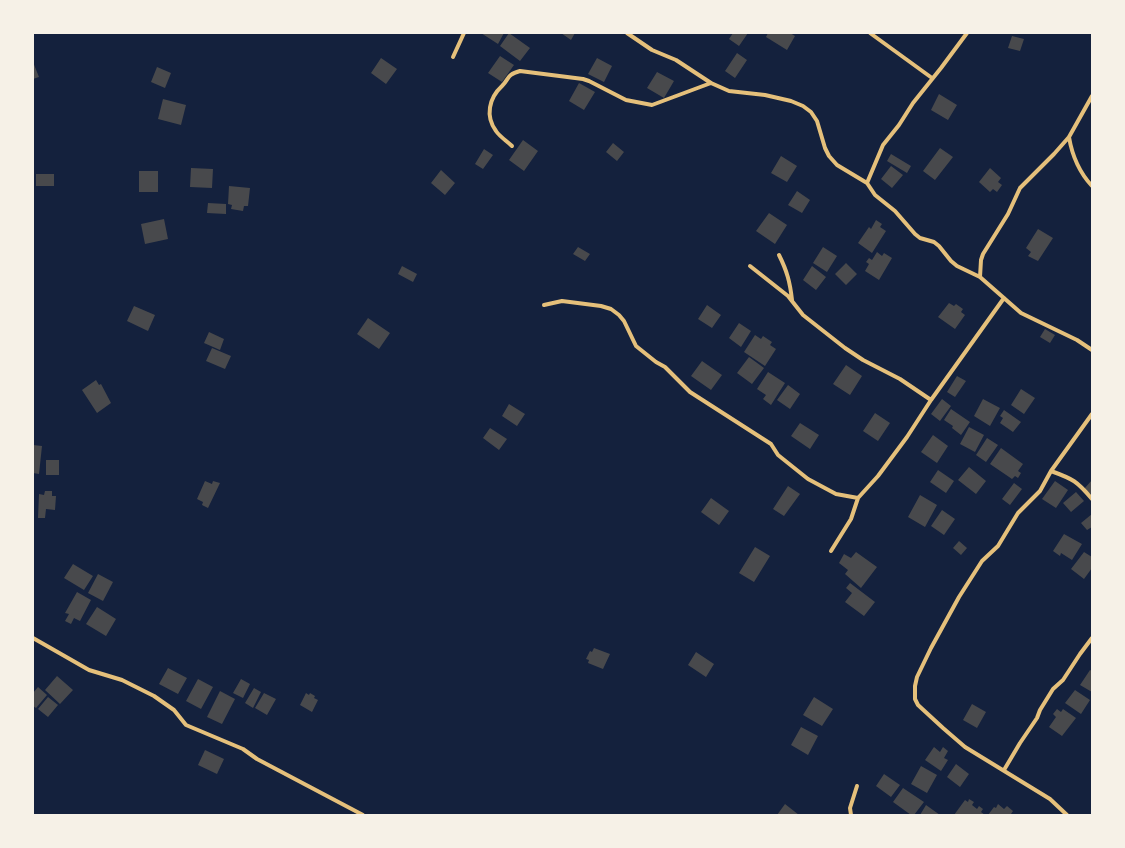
<!DOCTYPE html>
<style>
body{margin:0}
#map{position:relative;width:1125px;height:848px;overflow:hidden;background:#14213d;font-family:Rubik,sans-serif}
canvas{display:block}
.frame{position:absolute;inset:0;border:34px solid #f6f1e7;pointer-events:none}
</style>
<div id="map">
<canvas width="1125" height="848"></canvas>
<div class="frame"></div>
</div>
<script>
const g = document.querySelector('canvas').getContext('2d');
g.lineJoin = 'round';
function fill(path, color) {
  g.fillStyle = color;
  g.fill(path, 'evenodd');
}
function stroke(path, color, width, dash) {
  g.strokeStyle = color;
  g.lineWidth = width;
  g.lineCap = dash ? 'butt' : 'round';
  g.setLineDash(dash || []);
  g.stroke(path);
}
const building = new Path2D(`
 M481 33H504L498 44Z
 M509 33 530 48 520 61 500 46Z
 M561 33H575L571 40Z
 M733 33H748L739 46 729 39Z
 M768 33H790L795 36 787 50 766 37Z
 M1012 36 1024 39 1020 51 1008 48Z
 M737 53 747 60 735 78 725 71Z
 M500 56 514 65 502 82 488 73Z
 M381 58 397 69 386 84 371 73Z
 M597 58 612 66 604 82 588 74Z
 M33 62 39 77 33 79Z
 M157 67 171 73 165 88 151 82Z
 M657 72 674 81 664 98 647 88Z
 M579 83 595 92 584 110 569 101Z
 M939 94 957 105 948 120 931 110Z
 M163 99 186 105 181 125 158 119Z
 M523 140 538 151 524 171 509 160Z
 M613 143 624 152 617 161 606 152Z
 M940 148 953 157 935 180 923 171Z
 M484 149 493 155 483 169 475 164Z
 M891 154 911 166 907 173 887 161Z
 M781 156 797 166 787 182 771 173Z
 M891 166 903 175 892 188 881 179Z
 M191 168 213 169 212 188 190 187Z
 M990 168 1001 178 998 182 1002 185 997 192 993 189 990 192 979 182Z
 M441 170 455 183 445 195 431 183Z
 M139 171H158V192H139Z
 M36 174H54V186H36Z
 M229 186 250 188 248 206H244L243 211 231 209 232 205 228 204Z
 M797 191 810 200 802 213 788 205Z
 M208 203 226 204V214L207 213Z
 M769 213 787 225 775 244 756 231Z
 M164 219 168 239 145 244 141 224Z
 M876 220 882 224 880 227 886 231 872 253 858 243 869 227 871 229Z
 M1038 229 1053 238 1038 261 1028 256 1031 252 1026 248Z
 M578 247 590 254 585 261 573 254Z
 M823 247 837 256 827 272 813 263Z
 M877 252 882 256 884 253 892 258 879 280 865 271 869 264 866 262 869 258 872 260Z
 M846 263 857 274 846 285 835 274Z
 M402 266 417 274 413 282 398 274Z
 M812 266 826 277 816 290 803 280Z
 M949 303 954 306 956 304 963 309 961 312 965 315 955 329 938 317Z
 M707 305 721 315 712 328 698 319Z
 M134 306 155 315 148 331 127 321Z
 M368 318 390 333 379 349 357 334Z
 M739 323 751 331 741 347 729 338Z
 M1045 329 1055 335 1050 343 1040 337Z
 M209 332 224 339 220 350 204 343Z
 M755 335 761 339 763 336 772 342 770 345 776 349 765 366 744 352Z
 M212 348 231 356 225 369 206 361Z
 M749 357 764 368 752 384 737 373Z
 M702 361 722 375 711 390 691 376Z
 M846 365 862 376 850 395 833 384Z
 M768 372 785 383 771 405 763 399 766 395 757 389Z
 M957 376 966 381 955 397 947 392Z
 M96 380 99 385 101 384 111 403 97 413 82 390Z
 M788 385 800 394 790 409 777 400Z
 M1021 389 1035 398 1024 414 1011 405Z
 M942 399 951 406 940 421 931 414Z
 M983 399 1000 408 990 426 974 416Z
 M509 404 525 414 517 426 502 416Z
 M951 409 970 422 961 435 952 428 953 426 944 420Z
 M1004 410 1021 422 1013 432 1000 423 1003 418 1000 416Z
 M875 413 890 423 878 441 863 431Z
 M800 423 819 435 810 449 791 436Z
 M969 427 984 435 975 452 960 444Z
 M490 428 507 439 499 450 483 438Z
 M933 435 948 446 937 463 921 452Z
 M987 438 998 445 986 462 976 455Z
 M33 445 42 446 39 474 33 473Z
 M1001 448 1023 464 1018 471 1021 473 1018 478 1015 476 1012 479 990 464Z
 M46 460H59V475H46Z
 M969 467 986 481 976 494 958 480Z
 M938 470 954 481 946 493 930 482Z
 M1092 480V495L1084 489Z
 M205 481 212 484 213 481 220 483 208 508 202 505 203 502 197 499Z
 M1055 481 1068 490 1056 508 1042 499Z
 M1014 483 1022 489 1010 505 1002 499Z
 M788 486 800 494 784 516 773 509Z
 M45 491H52V496H56L55 510 46 509 45 518H38L39 494 44 495Z
 M1076 492 1084 501 1071 512 1063 503Z
 M920 495 937 505 925 527 908 517Z
 M711 498 729 511 719 525 701 512Z
 M942 510 955 519 944 535 931 526Z
 M1092 514V527L1087 530 1081 523Z
 M1064 534 1082 544 1072 560 1061 553 1060 556 1053 551Z
 M959 541 967 548 961 555 953 548Z
 M755 547 770 556 754 582 739 573Z
 M856 552 877 567 861 588 845 574 848 570 839 563 844 554 851 558Z
 M1084 552 1092 557V568L1084 579 1071 569Z
 M73 564 93 576 84 590 64 578Z
 M98 574 113 582 103 601 88 593Z
 M850 583 875 602 864 616 845 602 852 593 846 588Z
 M77 592 91 600 80 621 74 618 71 624 65 621 69 614 65 613Z
 M97 607 116 619 106 636 86 624Z
 M594 648 610 654 603 669 588 663 589 660 586 659 590 651 592 652Z
 M696 652 714 664 706 677 688 665Z
 M168 668 187 678 178 694 159 684Z
 M1090 670 1092 671V692L1080 685Z
 M57 676 73 690 60 704 45 690Z
 M198 679 213 687 201 709 186 701Z
 M241 679 250 684 243 698 233 693Z
 M38 687 47 695 36 708 33 706V693Z
 M254 688 261 692 253 708 245 703Z
 M1075 690 1090 700 1081 714 1065 703Z
 M220 691 235 699 222 724 207 717Z
 M264 693 276 699 267 715 255 708Z
 M306 693 309 695 310 693 315 696 314 698 318 700 312 712 300 705Z
 M48 697 58 705 48 717 38 709Z
 M814 697 833 709 822 726 803 715Z
 M972 704 986 712 977 728 963 720Z
 M1057 709 1061 712 1063 709 1076 718 1062 736 1049 727 1056 717 1053 714Z
 M801 727 818 736 808 755 791 745Z
 M934 747 940 752 943 747 948 751 944 758 948 760 941 771 925 760Z
 M205 750 224 759 217 774 198 765Z
 M956 764 969 774 960 787 947 777Z
 M921 766 937 775 927 793 911 784Z
 M884 774 900 785 891 797 876 786Z
 M903 788 924 802 914 815H911L893 802Z
 M969 799 974 802 972 805 977 809 979 806 983 809 981 812 985 815H954L965 800 968 802Z
 M785 804 799 815H777Z
 M998 804 1004 809 1007 806 1013 811 1011 814 1012 815H988L994 807 996 808Z
 M926 805 940 815H920Z`);
const minor = new Path2D(`
 M627 33 652 50 676 60 711 83 729 91 765 95 791 101 803 106 811 112 817 121 825 148 829 156 837 165 867 183 875 195 895 211 915 234 920 238 934 242 939 246 951 261 957 266 980 277 1021 313 1077 340 1092 350
 M870 33 932 78
 M453 57 464 33
 M1069 137C1072 155 1079 172 1092 186
 M512 146C507 141 500 137 496 131 485 116 489 98 502 86 510 78 506 75 520 71L583 79 589 81 626 100 652 105 711 83
 M867 183 883 145 899 125 913 103 941 68 967 33
 M779 255C787 271 790 282 792 300
 M750 266 788 296 803 315 845 348 863 360 900 379 931 400
 M980 277 981 260 983 254 1008 214 1020 188 1054 154 1069 137 1092 96
 M544 305 562 301 601 306 611 309 619 315 624 321 636 346 656 362 665 367 690 392 771 444 778 455 808 479 836 494 858 498
 M1051 471C1073 479 1077 481 1092 499
 M831 551 851 519 858 498 878 476 907 437 931 400 1004 298
 M33 638 89 670 122 680 154 696 174 710 186 725 243 749 257 759 363 815
 M1004 770 1020 743 1037 718 1040 710 1053 689 1063 680 1080 654 1092 638
 M851 815 850 808 857 786
 M1067 815 1050 799 965 747 943 728 918 705 915 699V686L917 677 931 648 959 597 982 561 998 546 1018 513 1040 491 1051 471 1092 414`);
fill(building, '#48494c');
stroke(minor, '#e5c07b', 4);
</script>
